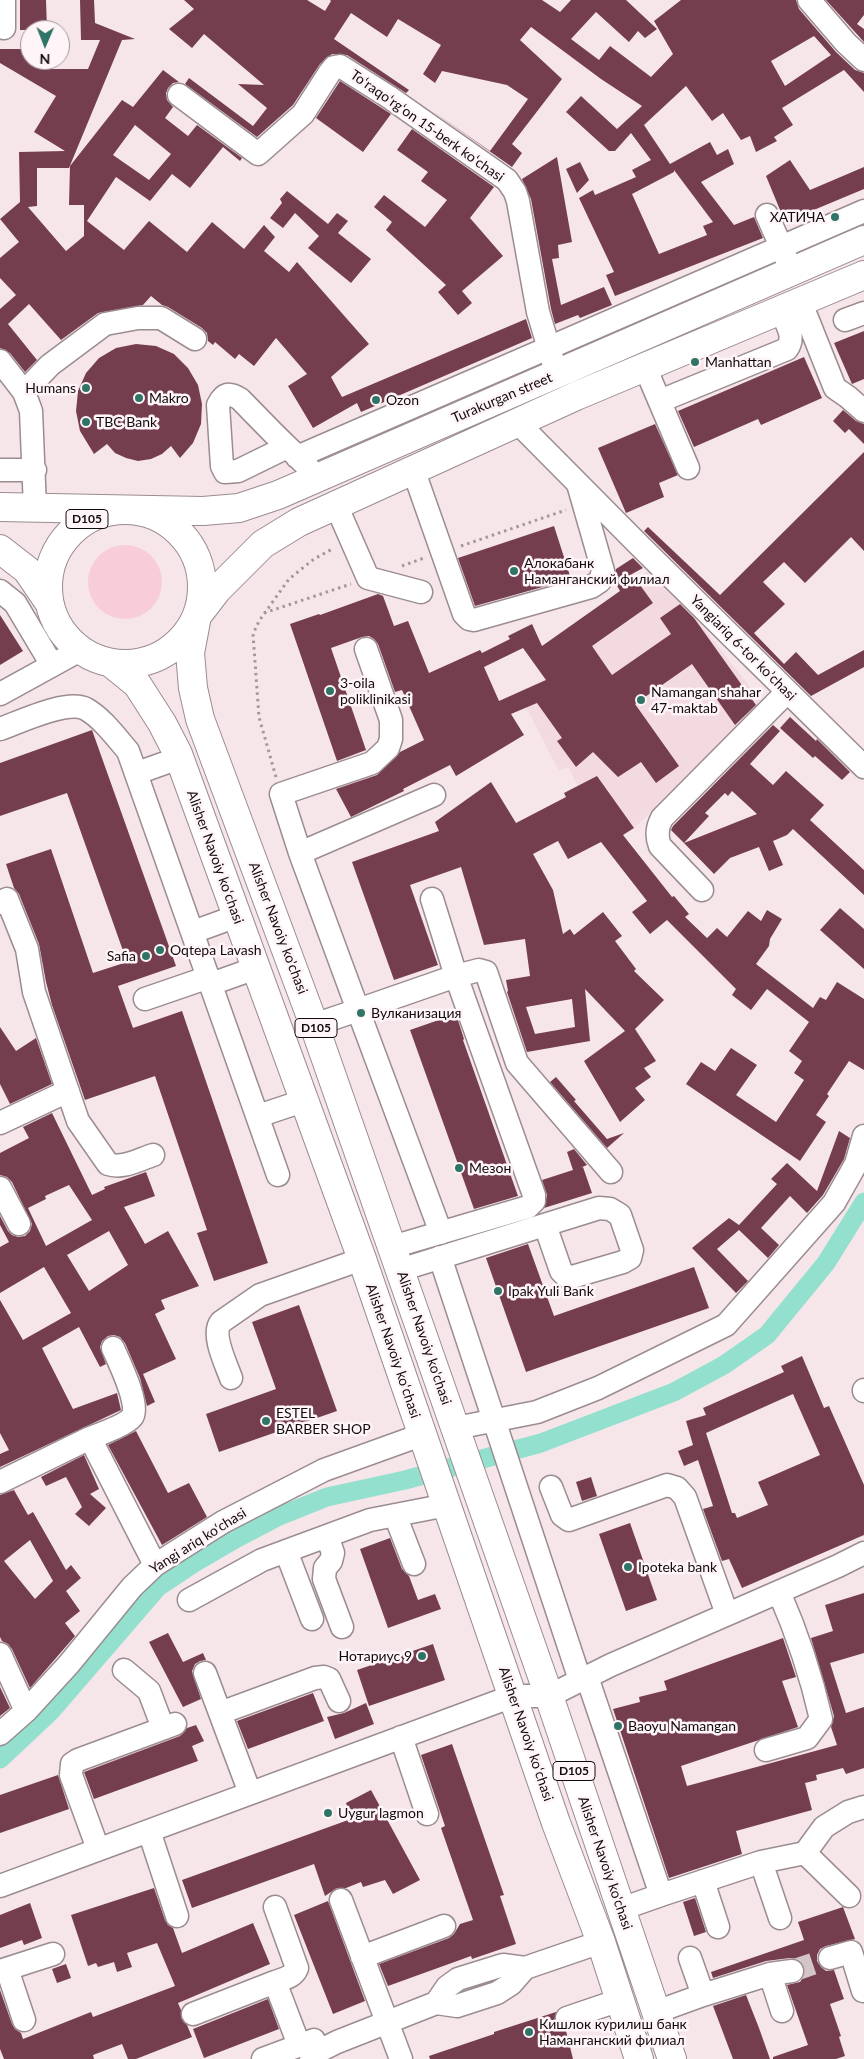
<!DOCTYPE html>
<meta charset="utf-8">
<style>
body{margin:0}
#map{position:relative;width:864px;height:2059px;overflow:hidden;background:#f6e6ea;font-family:Lato,sans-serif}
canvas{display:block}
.north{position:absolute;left:20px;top:20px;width:50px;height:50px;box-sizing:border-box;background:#fff5f8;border:1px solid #9f979a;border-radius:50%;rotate:181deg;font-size:14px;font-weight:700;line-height:20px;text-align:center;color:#100b0d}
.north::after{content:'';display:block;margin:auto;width:18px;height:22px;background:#307467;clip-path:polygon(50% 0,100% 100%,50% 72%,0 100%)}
</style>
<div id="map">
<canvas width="864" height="2059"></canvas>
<div class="north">N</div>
</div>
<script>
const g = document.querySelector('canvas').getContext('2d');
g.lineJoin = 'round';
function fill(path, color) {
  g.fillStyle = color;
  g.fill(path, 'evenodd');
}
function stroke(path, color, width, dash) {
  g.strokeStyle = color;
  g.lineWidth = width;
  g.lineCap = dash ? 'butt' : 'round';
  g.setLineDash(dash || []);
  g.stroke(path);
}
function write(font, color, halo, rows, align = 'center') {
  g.font = font + ' Lato,sans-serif';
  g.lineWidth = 5;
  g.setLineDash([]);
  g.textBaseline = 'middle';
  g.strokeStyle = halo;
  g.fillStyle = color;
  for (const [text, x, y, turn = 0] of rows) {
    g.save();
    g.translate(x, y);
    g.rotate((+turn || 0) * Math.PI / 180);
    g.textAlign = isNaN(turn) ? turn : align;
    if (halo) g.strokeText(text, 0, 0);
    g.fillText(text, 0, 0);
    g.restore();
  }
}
const built = new Path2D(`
 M652 568 683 602 766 707 634 828 587 804 568 767 559 771 518 692 545 679 529 656Z`);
const green = new Path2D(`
 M88 582a37 37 0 1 1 74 0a37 37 0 1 1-74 0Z`);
const canal = new Path2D(`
 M0 1759 51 1711 158 1587 194 1563 237 1538 277 1517 327 1497 405 1480 541 1443 674 1392 724 1365 767 1335 826 1263 864 1202`);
const building = new Path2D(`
 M20 0H46L47 30H20Z
 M80 0H94L95 23 135 39 122 40 69 168H37V206L28 207 66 251 84 236V205H69L70 166 122 100 133 107 163 70 179 82 173 83 168 88 166 93 167 100 173 107 165 118 188 136 197 125 242 158 240 161 223 147 190 188 172 174 150 201 116 177 87 221 124 250 149 221 187 252 212 222 244 249 264 225 275 237 264 251 289 272 297 262 369 344 331 377 342 397 526 319 532 338 361 412 357 403 313 428 288 386 307 374 276 338 254 366 239 354 235 359 215 342 213 345 208 341 207 333 202 328 168 307 162 305 151 296 143 305 98 313 61 340 29 304 8 324 37 360 25 372 10 353 0 348V309L16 295 0 278V258L19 242 0 219 20 202 19 152 65 151 34 132 56 96 0 63V49H30V60H42V69H88L100 40H81ZM135 125 171 154 149 180 113 155Z
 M184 0H307L325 11 331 1 330 0H542L560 12 571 0H626L657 29 645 38 638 31 629 42 596 12 571 39 599 60 610 46 651 77 673 54 654 21 681 0H796L799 9 836 52 855 70 864 73V92L844 70 782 108 793 125 774 137 777 141 756 152 750 136 741 140 723 113 712 121 686 86 644 125 670 164 710 142 717 155 728 149 734 164 701 182 734 225 754 217 763 238 615 296 606 275 614 272 579 198 593 190 595 195 636 177 632 170 651 160 631 133 615 151H609L566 112 581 96 617 129 642 106 601 79 531 27 520 40 562 79 512 144 522 153 512 167 428 108 490 151 528 99 507 85 442 71 435 83 423 74 441 45 398 19 387 37 351 13 334 39 409 90 406 93 347 55 332 54 320 64 293 105 257 137 185 84 189 78 253 126 267 108 238 84 264 85 204 34 192 48 169 29 194 9ZM814 36 831 55 785 86 771 61ZM674 170 713 222 703 226 707 235 659 254 632 194 674 172Z
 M826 0H864V15L857 24 864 29V42Z
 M340 81 391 114 363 152 316 118Z
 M412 129 494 187 470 218 503 256 462 291 472 303 458 315 438 292 446 285 386 230 392 222 374 207 384 195 425 227 447 200 421 181 428 172 397 150Z
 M557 157 572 242 558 245 559 258 552 259 561 305 604 287 612 305 580 318 578 315 555 324 551 309 531 199 522 179Z
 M790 160 810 190 864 167V189L785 222 766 176Z
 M580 162 589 180 577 193 566 169Z
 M287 191 328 224 337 213 348 221 338 233 371 259 351 283 308 248 319 236 295 213 283 228 270 218 282 203 280 199Z
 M864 331V379L852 384 834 343Z
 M136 344 156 346 174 354 188 368 198 385 202 404 201 424 193 443 180 458 171 446 162 454 151 459 138 461 126 458 115 453 107 444 94 454 80 431 76 411 78 391 86 373 99 358 116 348Z
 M804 357 822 398 761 425 758 419 694 447 678 411Z
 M843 410 856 421 864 424V444L849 429 845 433 833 421Z
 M655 424 678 475 659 483 664 497 626 513 598 448Z
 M864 452V551L851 537 805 583 784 562 763 582 785 604 754 633 784 664 796 652 818 675 864 650V667L811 696 644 531 648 527 720 595Z
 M554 526 571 579 475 606 458 558Z
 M633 558 643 568 632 574 653 603 592 646 612 675 671 634 660 618 680 604 694 618 756 705 735 725 692 664 635 704 679 766 656 783 641 762 618 777 593 752 576 767 557 741 562 738 537 703 511 714 524 735 456 776 450 765 403 789 404 791 351 817 336 789 377 775 400 752 424 740 402 690 395 692 378 644 374 639 369 636 362 637 331 648 366 750 337 761 290 624 319 614 320 615 378 594 383 596 394 626 408 621 429 673 480 650 482 653 510 639 508 636 532 624 542 646 620 591 616 584 612 585 616 569ZM523 648 546 680 499 701 484 667Z
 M0 615 23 651 0 665Z
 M790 717 816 741 817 739 850 772 842 780 815 756 813 758 780 728Z
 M773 725 780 731 750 764 773 785 786 771 824 805 810 820 864 870V895L793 829 787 835 773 841 783 865 769 871 759 847 730 858 714 874 684 843 757 814 732 791 728 796 725 793 705 813 709 816 684 843 671 830 673 826Z
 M92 730 176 966 118 986 133 1028 182 1011 268 1263 214 1281 197 1233 207 1230 155 1076 85 1100 52 1005 46 982 39 944 19 894 14 888 6 864 51 849 93 973 127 962 67 793 0 816V763Z
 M597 776 634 828 623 835 672 897 674 896 689 914 685 917 707 938 717 928 727 937 748 911 761 921 767 910 782 919 770 939 769 946 756 964 813 1008 820 997 826 1000 837 982 864 999V1070L849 1061 827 1094 829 1096 816 1115 826 1122 800 1161 686 1084 701 1062 715 1071 731 1048 757 1065 736 1095 776 1122 804 1080 794 1073 802 1061 789 1051 809 1022 767 989 751 1010 732 995 736 989 667 920 650 934 632 912 647 901 601 842 568 859 558 841 533 854 553 890 563 934 570 929 574 935 603 912 622 936 615 941 636 969 634 971 664 1000 635 1029 656 1061 644 1068 651 1077 635 1088 645 1100 620 1122 584 1061 625 1031 585 989 590 1041 527 1052 507 992 508 991 506 980 530 976 525 939 484 945 461 867 410 885 438 965 394 980 352 862 439 831 435 822 491 782 516 823 566 797 564 793ZM572 999 575 1027 535 1034 526 1007Z
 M840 908 864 929V969L820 930Z
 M456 1014 464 1039 463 1040 518 1196 474 1209 410 1030Z
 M0 1027 16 1051 36 1038 52 1084 10 1104 0 1084Z
 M556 1077 576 1100 574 1101 607 1139 624 1133 607 1148 550 1082Z
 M52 1113 92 1195 105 1189 104 1187 146 1172 155 1196 124 1207 145 1244 168 1231 199 1286 161 1300 165 1309 155 1314 176 1359 143 1374 155 1402 147 1406 140 1378 125 1343 120 1337 114 1335 108 1336 102 1341 100 1347 106 1364 100 1367 79 1327 42 1348 73 1409 117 1393 121 1410 0 1467V1454L9 1450 0 1433V1300L23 1340 71 1313 44 1267 0 1293V1247L9 1242 0 1225V1216L8 1231 12 1235 18 1237 25 1236 30 1231 32 1224 12 1182 7 1177 0 1175V1153L29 1138 23 1127ZM69 1185 92 1220 46 1246 28 1208 46 1199 45 1196ZM109 1231 128 1265 89 1291 67 1255Z
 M839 1131 850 1138 844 1159 823 1195 807 1213 790 1196 761 1228 779 1245 768 1258 739 1230 717 1249 748 1281 736 1293 692 1248 729 1218 739 1225 777 1184 771 1179 787 1163 817 1191Z
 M574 1149 587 1165 580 1168 583 1167 592 1193 544 1208 547 1195 542 1180 573 1170 567 1152Z
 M528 1244 554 1316 694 1267 709 1308 526 1372 486 1258Z
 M299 1305 337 1411 219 1452 206 1414 276 1389 252 1322Z
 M802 1356 824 1408 829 1406 864 1485V1535L742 1588 729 1559 722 1561 703 1509 713 1506 698 1460 684 1466 678 1451 693 1445 686 1421 706 1415 703 1408 784 1372 781 1366ZM793 1394 820 1455 758 1482 768 1505 737 1518 735 1513H732L706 1433Z
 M136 1431 168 1493 189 1483 207 1517 162 1545 108 1445Z
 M84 1455 99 1489 90 1494 106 1508 89 1526 75 1514 82 1507 66 1477 46 1486 41 1477Z
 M591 1477 597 1496 582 1501 576 1482Z
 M14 1490 28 1515 33 1512 66 1570 71 1565 81 1578 66 1591 80 1611 65 1623 75 1636 30 1688 12 1649 8 1644 2 1641 0 1637V1495ZM30 1540 53 1581 35 1599 4 1561Z
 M630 1523 657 1600 626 1611 599 1534Z
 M390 1538 402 1569 409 1576 418 1600 435 1594 441 1609 388 1628 360 1549Z
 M864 1593V1653L830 1663 846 1713 864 1707V1768L846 1774 843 1768 816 1775 817 1780 805 1783 812 1810 736 1831 742 1854 669 1878 613 1709 640 1702 639 1697 667 1690 664 1681 783 1638 796 1677 782 1681 798 1727 681 1766 687 1786 837 1745 831 1727 834 1716 811 1638 833 1631 825 1605Z
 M168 1633 183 1662 203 1653 206 1660 200 1661 195 1664 192 1671 201 1699 183 1707 149 1642Z
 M433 1644 445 1680 369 1706 357 1670Z
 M0 1687 10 1708 0 1716Z
 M313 1693 324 1721 248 1749 237 1721Z
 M366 1703 374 1724 335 1739 327 1717 344 1713Z
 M196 1725 204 1741 192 1746 198 1761 94 1799 84 1772 180 1736 187 1728Z
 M452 1744 504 1895 500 1896 516 1944 472 1959 471 1956 388 1986 379 1964 449 1938 454 1934 460 1924 473 1920 441 1828 445 1826 421 1755Z
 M58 1775 69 1809 0 1833V1795Z
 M371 1790 420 1880 393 1894 385 1880 363 1887 361 1882 346 1888H337L325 1896 314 1864 192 1908 182 1880 351 1819 346 1803Z
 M154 1888 165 1920 168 1925 173 1928 182 1953 253 1923 270 1964 178 2003 181 2010V2018L187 2025 192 2037 136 2059H128L122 2044 93 2055 94 2059H4L0 2049V1990L12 2024 15 2029 21 2033 23 2039 91 2012 93 2017 175 1986 157 1943 127 1953 132 1967 117 1972 114 1962 98 1967 96 1963 88 1966 71 1915Z
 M695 1898 706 1932 694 1936 683 1902Z
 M328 1901 365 2001 333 2014 294 1915Z
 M30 1903 42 1938 24 1945 22 1940 0 1948V1915Z
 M843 1907 855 1939 826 1946 820 1949 817 1955V1961L821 1967 826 1971 834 1970 844 1999 830 2004 841 2036 839 2037 845 2056 836 2059H773V2057L808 2045 787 1985 800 1982 804 1976 805 1970 803 1963 797 1959 790 1958 766 1961 713 1978 711 1972 804 1940 798 1922Z
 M66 1964 71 1978 57 1983 52 1969Z
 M746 1995 759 2028 770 2059H733L713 2006Z
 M268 1999 279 2029 204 2058 193 2029Z
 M556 2012 555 2023 559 2028 566 2031 573 2059H430L429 2056 494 2034V2032Z`);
const minorTunnel = new Path2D(`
 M792 1971 830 1958`);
const path = new Path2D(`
 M461 546 566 510
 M402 566 424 558
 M264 613 351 584
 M276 777 259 717 253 634 259 621 289 579 314 559 334 548`);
const minor = new Path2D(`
 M4 0V28
 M809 0 846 43 864 60
 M179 95 258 154 303 114 330 72 334 67 340 66 389 97 507 180 515 192 518 201 538 312 557 375
 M767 215 787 260
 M801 303 835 388 848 397 864 411
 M845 320 864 313
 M0 361 24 392 31 411 35 508
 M645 367 688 468
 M24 392 50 365 105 324 138 318H161L195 339
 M660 401 787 349C796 336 786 324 781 311
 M517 422 639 545 864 767
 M287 447 238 471 225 472 222 466 218 405C224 393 229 392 240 399 262 422 285 445 308 467
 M297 457 864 211
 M413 469 464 614 469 619 474 620 591 587 600 581 603 571 578 484
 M0 470H35
 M336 505 368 578 421 592
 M0 591 15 603 52 665
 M0 694 80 650
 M0 729C20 722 67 699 86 709 102 718 116 737 128 751L278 1175
 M137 773 179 758
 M300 853 281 794 372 763 388 748 391 739V720L366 649
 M702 890 660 846C656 836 657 827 662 818L787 692
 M432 899 456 976 479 970 486 972 517 1063 611 1172
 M0 903 7 899 27 949 34 992 78 1121 108 1164C123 1169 138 1160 153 1155
 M193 932 237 916
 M211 984 256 968
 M145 999 209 977
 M314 1025 358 1010 300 853 434 795
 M258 1116 303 1101
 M0 1123 68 1091
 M0 1188 19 1224
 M392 1247 528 1207 534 1201V1195L456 976 358 1010 441 1233
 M440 1257 580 1680
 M400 1270 599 1208 610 1209 620 1215 632 1250 630 1258 623 1262 572 1277 566 1276 561 1271 545 1225
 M231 1378C226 1364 211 1334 221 1322L260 1295 362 1259
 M864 1390V1391
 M456 1428 537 1412 598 1388 726 1325 834 1203 856 1164 864 1136
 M90 1438C100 1434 126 1425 132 1417 141 1406 118 1360 113 1348
 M0 1482 90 1438 155 1565
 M551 1487 562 1515 569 1520 667 1485 677 1488 685 1497 727 1614
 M395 1515 414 1564
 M327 1536 333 1553 331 1561 325 1568 324 1579 342 1627
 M286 1551 312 1619
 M189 1600 262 1560 370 1520 447 1505
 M0 1654 26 1711
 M124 1670 149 1691 163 1728
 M205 1673 250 1793
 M587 1677 661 1895 621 1909
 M220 1713 315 1678 324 1677 329 1679 339 1701
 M0 1734 26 1711 69 1664 132 1587 155 1565 223 1522 324 1470 421 1435
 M401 1737 427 1814
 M766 1750 807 1738 821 1719C811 1675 797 1633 779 1592
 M149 1831 177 1916
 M98 1849 71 1775 72 1764 78 1760 175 1724
 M805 1853 849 1896
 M761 1862 805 1853 824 1827 848 1812 864 1807
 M703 1881 718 1927
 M0 1886 513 1696H549L611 1665 838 1566 864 1553
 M661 1895 761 1862 780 1918
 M341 1900 401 2059
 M362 1957 444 1926
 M830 1958 851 1952 863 1991
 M7 1969 24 2020
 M0 1971 53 1954
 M770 1974 792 1971
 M275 1982C283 1979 294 1977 297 1968L275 1907
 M703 1995 770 1974 782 2011
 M436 2003 447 1987 458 1979 503 1965 525 1968
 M656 2012 703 1995 690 1958
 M193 2014 275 1982 299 2045
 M567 2018 620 2000
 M263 2059 314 2040
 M311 2059 317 2052 337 2042 436 2003 457 2006 497 1993 511 1984 525 1968 601 1942`);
const major = new Path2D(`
 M0 507 203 511 239 508 278 495 864 240
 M48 587a77 77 0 1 1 154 0a77 77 0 1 1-154 0Z
 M0 549 27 570 48 601
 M111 663 137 684 162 723 178 754 362 1259 556 1823 601 1942 639 2059
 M672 2059 549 1696 314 1025 200 719 193 688 190 653 197 616 217 590 263 544 299 522 576 396 864 275`);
const markers = [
 [835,217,5,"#307467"],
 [695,362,5,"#307467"],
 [86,388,5,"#307467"],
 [139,398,5,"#307467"],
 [376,400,5,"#307467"],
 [86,422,5,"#307467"],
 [514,571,5,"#307467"],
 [330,691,5,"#307467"],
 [641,700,5,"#307467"],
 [160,950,5,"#307467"],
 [146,956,5,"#307467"],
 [361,1013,5,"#307467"],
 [459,1168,5,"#307467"],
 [498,1291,5,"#307467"],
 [266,1421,5,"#307467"],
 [628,1567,5,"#307467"],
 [422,1656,5,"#307467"],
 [618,1726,5,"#307467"],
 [328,1813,5,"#307467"],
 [529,2032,5,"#307467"]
];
const shields = [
 [87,519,42],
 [316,1028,42],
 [574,1771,42]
];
const shieldNames = [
 ["D105",87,519],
 ["D105",316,1028],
 ["D105",574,1771]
];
const streetNames = [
 ["Toʻraqoʻrgʻon 15-berk koʻchasi",427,126,35],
 ["Turakurgan street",502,398,-23],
 ["Yangiаriq 6-tor koʼchasi",743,648,45],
 ["Alisher Navoiy koʻchasi",215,857,70],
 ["Alisher Navoiy ko'chasi",278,928,69],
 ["Alisher Navoiy ko'chasi",424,1338,71],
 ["Alisher Navoiy koʻchasi",393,1351,71],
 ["Yangi ariq ko‘chasi",198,1541,-32],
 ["Alisher Navoiy koʻchasi",526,1734,71],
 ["Alisher Navoiy ko'chasi",605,1863,71]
];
const poiNames = [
 ["ХАТИЧА",825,217,"right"],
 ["Manhattan",705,362],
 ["Humans",76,388,"right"],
 ["Makro",149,398],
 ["Ozon",386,400],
 ["TBC Bank",96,422],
 ["Алокабанк",524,563],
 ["Наманганский филиал",524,579],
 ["3-oila",340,683],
 ["poliklinikasi",340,699],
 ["Namangan shahar",651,692],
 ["47-maktab",651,708],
 ["Oqtepa Lavash",170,950],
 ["Safia",136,956,"right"],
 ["Вулканизация",371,1013],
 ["Мезон",469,1168],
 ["Ipak Yuli Bank",508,1291],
 ["ESTEL",276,1413],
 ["BARBER SHOP",276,1429],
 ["Ipoteka bank",638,1567],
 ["Нотариус 9",412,1656,"right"],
 ["Baoyu Namangan",628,1726],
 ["Uygur lagmon",338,1813],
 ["Кишлок курилиш банк",539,2024],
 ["Наманганский филиал",539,2040]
];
fill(built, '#f3dae1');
fill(green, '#f8cdd9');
stroke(canal, '#93e0ce', 19);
fill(building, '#753e4f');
stroke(minorTunnel, '#d4c5c9', 22, [22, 11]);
stroke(minor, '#9b8c90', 25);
stroke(major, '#9b8c90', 30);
stroke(path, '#a3979a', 3, [2.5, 4]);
stroke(minor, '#fff', 22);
stroke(major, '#fff', 28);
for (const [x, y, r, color] of markers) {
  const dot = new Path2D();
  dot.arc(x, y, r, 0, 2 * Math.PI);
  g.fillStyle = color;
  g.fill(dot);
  stroke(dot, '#fff5f8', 2);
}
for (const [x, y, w] of shields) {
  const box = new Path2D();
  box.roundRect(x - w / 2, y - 9.5, w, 19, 4);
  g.fillStyle = '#fff5f8';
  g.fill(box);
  stroke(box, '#100b0d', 1);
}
write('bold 12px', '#100b0d', null, shieldNames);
write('14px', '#100b0d', '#fff5f8', streetNames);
write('14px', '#100b0d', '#fff5f8', poiNames, 'left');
</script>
